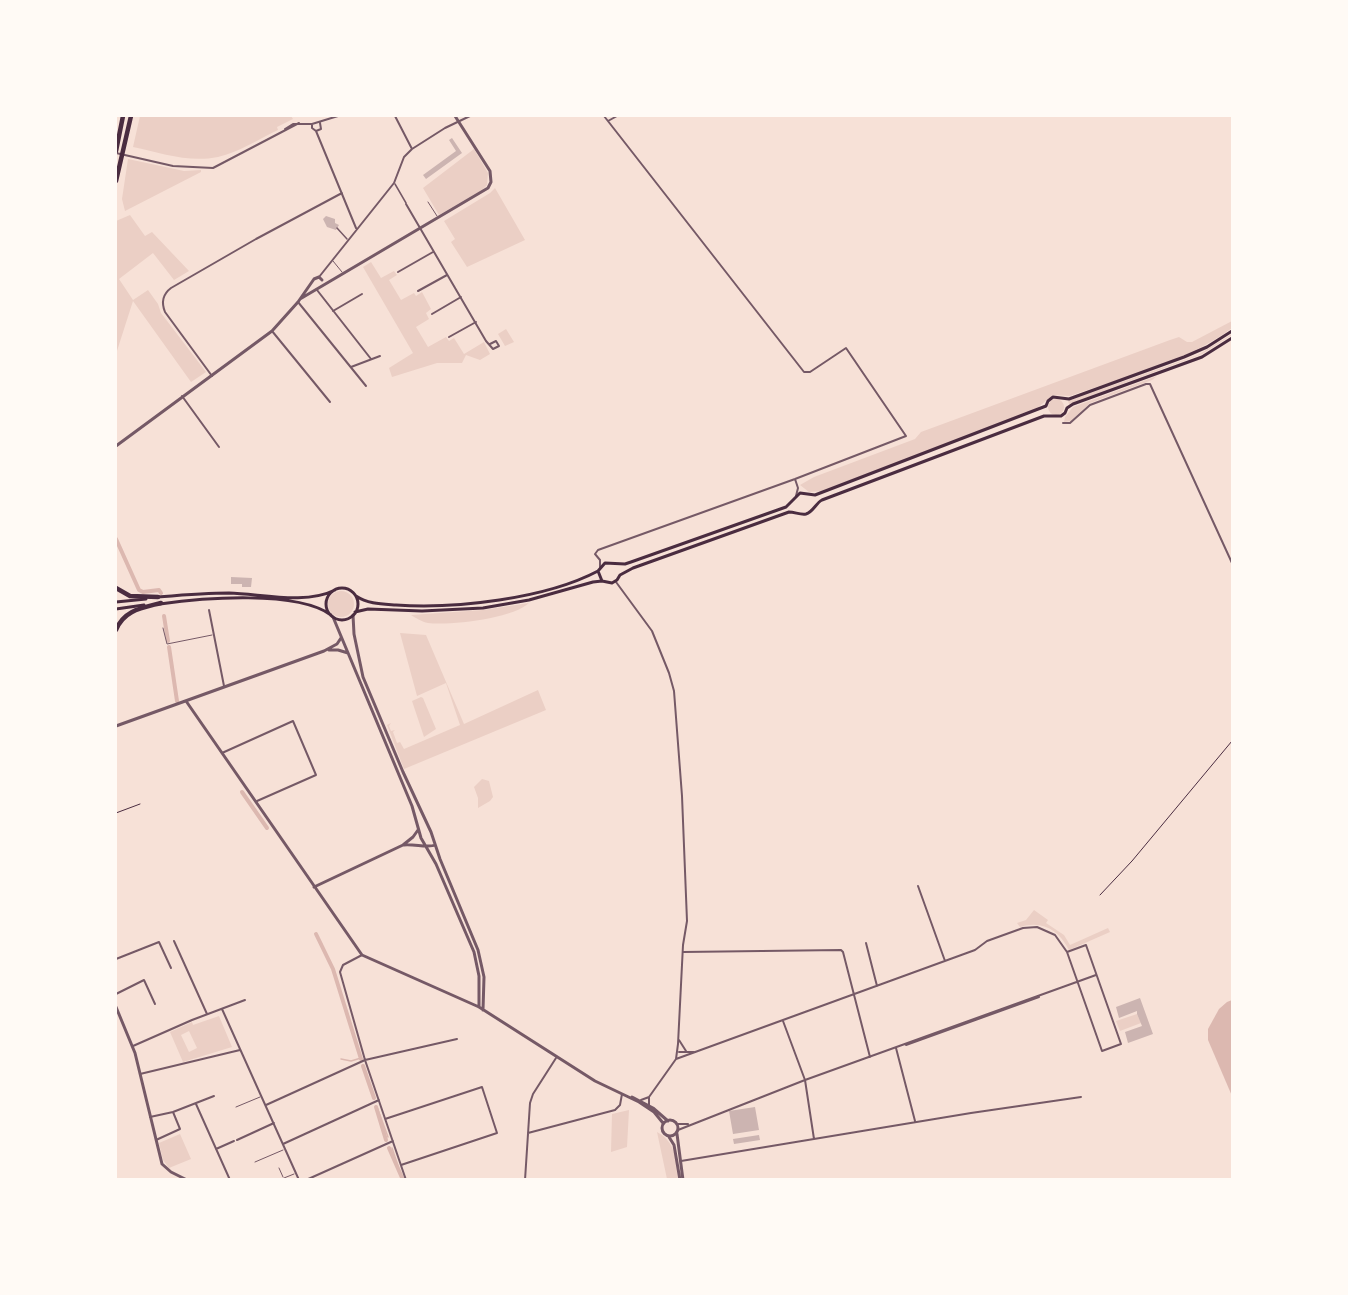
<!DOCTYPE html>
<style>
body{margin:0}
#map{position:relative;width:1348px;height:1295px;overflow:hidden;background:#f7e1d7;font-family:Ubuntu,sans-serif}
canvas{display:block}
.frame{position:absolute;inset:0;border:117px solid #fffaf5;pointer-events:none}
</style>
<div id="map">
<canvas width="1348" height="1295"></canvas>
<div class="frame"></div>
</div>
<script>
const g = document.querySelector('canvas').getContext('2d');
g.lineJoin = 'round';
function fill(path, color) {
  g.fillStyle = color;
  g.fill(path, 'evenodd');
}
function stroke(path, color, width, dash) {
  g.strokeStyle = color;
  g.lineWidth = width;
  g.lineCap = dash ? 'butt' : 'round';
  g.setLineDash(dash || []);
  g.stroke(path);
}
const green = new Path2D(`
 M140 116H291L293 119 277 127 278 130C259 139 239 152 218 157 189 163 161 153 133 147Z
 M474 149 488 173 487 185 482 190 439 215 423 188Z
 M128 159 184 171 201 170V172L125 211 122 199Z
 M495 188 525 240 467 267 451 242 455 239 444 221 490 193Z
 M130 215 145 236 152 232 189 271 174 280 153 253 119 279 133 300 148 290 158 304 161 313 206 372 191 382 133 301 116 354V221Z
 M371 262 381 278 394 271 397 275 389 280 401 300 414 293 416 296 422 292 431 309 426 313 429 319 416 327 428 347 446 337 449 341 454 338 464 354 484 342 490 354 480 360 466 355 462 363H437L392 377 389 368 413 353 363 267Z
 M1232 321V328C1191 360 1121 378 1070 396L1053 395 1036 409 822 491 809 492 800 485 814 477 915 439 921 432 940 425 1170 340 1179 337 1187 342H1192Z
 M506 329 514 342 505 346 498 334Z
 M1232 334V335L1202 354 1069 404 1068 401 1198 355Z
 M1157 376 1152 380 1090 403 1071 421 1064 422 1065 417 1073 407Z
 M1048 407a8 8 0 1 1 16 0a8 8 0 1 1-16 0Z
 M328 604a13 13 0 1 1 26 0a13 13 0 1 1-26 0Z
 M529 603C514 618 450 626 428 623 422 622 416 618 411 615L483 610Z
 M400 633 426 635 464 724 538 690 546 710 404 769 387 725 391 723 389 726 391 731 395 730 393 732 397 743 400 742 404 749 460 725 446 683 417 696Z
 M421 697 423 698 436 729 424 737 412 701Z
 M482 779 489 781 493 797 490 801 478 808V798L474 787Z
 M1034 910 1048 920 1046 923 1064 935 1070 945 1108 928 1110 932 1069 950C1059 930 1042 920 1020 927L1017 923 1026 920Z
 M1137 1014 1141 1023 1120 1031 1116 1021Z
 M219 1016 232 1047 183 1062 170 1032 192 1022 193 1025ZM189 1031 197 1048 189 1052 181 1035Z
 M629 1110 627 1147 611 1152 612 1114Z
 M657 1132C676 1142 676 1160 679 1179H667Z
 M180 1134 191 1159 169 1168 163 1160 159 1143Z`);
const water = new Path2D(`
 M1232 1000V1096L1208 1040V1029L1219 1009 1227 1002Z`);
const stream = new Path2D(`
 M341 1059 351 1061 361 1058
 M377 1107 388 1137
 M392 1148 398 1166`);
const canal = new Path2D(`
 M116 539 139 590 143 592 159 590 161 593
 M164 616 168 641
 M169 647 177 701
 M242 792 267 828
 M316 934 333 969 361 1059
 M363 1066 374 1098
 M376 1107 386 1140
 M389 1148 403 1180`);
const building = new Path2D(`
 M452 138 462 153 426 179 423 175 456 151 449 140Z
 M326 216 335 219V223L339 225 336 230 327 227 323 219Z
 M231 577 252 578 251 587H242V584H231Z
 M1140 998 1153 1034 1128 1043 1125 1032 1142 1026 1137 1014V1011L1119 1018 1116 1007Z
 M755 1107 759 1130 733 1134 729 1111Z
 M759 1135 760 1140 734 1144 733 1139Z`);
const path = new Path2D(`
 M116 813 140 804
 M1100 895 1132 861 1232 741`);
const service = new Path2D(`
 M428 202 437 216
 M333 261 342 272
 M163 628 167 644 212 635
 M236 1107 260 1097
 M255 1162 283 1150
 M279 1168 283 1177
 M284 1178 294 1174`);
const pedestrian = new Path2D(`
 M395 184 406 203
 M337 228 347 239`);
const minor = new Path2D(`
 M395 116 412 149
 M608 121 617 116
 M312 124V128L316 131 356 228
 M285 129 293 124H312L338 116
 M316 131 321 129 320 123
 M116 153 173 166 213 168 299 123
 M406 204 486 341 493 349 499 346 496 341 490 344
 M398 272 433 252
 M319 277 394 183 404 157 412 149 445 128 470 116
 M317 290 371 359
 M418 291 447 275
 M298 302 366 386
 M333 311 362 294
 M432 314 461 297
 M272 331 330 402
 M449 337 476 322
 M351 367 380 356
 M212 376 165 312C161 302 163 294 171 288L256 239 342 193
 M182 396 219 447
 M1063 423H1070L1090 405 1146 384H1150L1232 563
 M795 479 798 488 796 496
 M600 567V560L595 554 598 550 795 479 906 436 846 348 810 372H804L604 116
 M616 582 652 631 669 673 674 691 682 796 687 921 683 945 678 1044 676 1059 649 1097
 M209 610 224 686
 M222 753 293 721 316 775 257 801
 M918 886 945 961
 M174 941 207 1014
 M866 943 877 986
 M683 952 841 950 843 952 870 1057
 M362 955 343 965 340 972 365 1060 406 1180
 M116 959 159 942 171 968
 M116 994 144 980 155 1004
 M222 1009 299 1180
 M783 1021 805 1080 814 1139
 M679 1040 686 1051
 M906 1045 1039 997
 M133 1046 192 1020 245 1000
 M896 1048 915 1121
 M679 1052H694
 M676 1059 975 950 987 941 1023 928 1037 927 1055 935 1067 952 1102 1051 1121 1044 1086 945 1067 952
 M140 1074 240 1050
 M641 1100 649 1097V1106
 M196 1104 230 1180
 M266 1105 365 1060 457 1039
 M150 1117 173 1112 214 1096
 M385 1119 482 1087 497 1133 401 1165
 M677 1124H688
 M678 1130 805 1080 1096 975
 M528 1133 615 1110 620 1105 622 1094
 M156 1140 180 1129 173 1112
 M237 1140 274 1123
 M283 1144 379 1100
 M216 1149 234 1141
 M681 1161 971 1113 1081 1097
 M306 1180 393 1141
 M525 1180 530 1103 533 1094 556 1058`);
const tertiary = new Path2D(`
 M300 299 488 188 491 182 490 171 455 116
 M116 446 272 331 298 302 314 279 319 277 322 280
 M353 615 354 634 363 677 403 772 431 832 440 859 478 950 484 977 483 1010
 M333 617 412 806 421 838 436 864 474 952 479 976V1007
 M329 650H338L348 653
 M186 701 362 955 479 1007 595 1081 639 1102 654 1112 663 1123
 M116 726 324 651 337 644 341 638
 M404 845C414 844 429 848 435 845
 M314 887 403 845 413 837 418 830
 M116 1007 135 1053 162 1164 171 1172 187 1180
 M632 1097 653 1108 668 1121
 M662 1128a8 8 0 1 1 16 0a8 8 0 1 1-16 0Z
 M677 1134 683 1180
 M669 1137 674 1145 680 1180`);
const secondary = new Path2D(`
 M602 581 598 571 605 563 625 564 631 562 786 507 800 493 815 495 1046 406 1048 401 1053 397 1069 399 1184 357 1207 347 1232 331
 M326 604a16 16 0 1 1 32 0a16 16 0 1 1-32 0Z
 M356 596C368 604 382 604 396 605 455 609 545 599 598 571
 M158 597C182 595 205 593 229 593 262 594 305 605 335 590
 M116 602 146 599
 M160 604C202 598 297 590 331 615
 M116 609 144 605
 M355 612 368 609 422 611 483 608 529 600 593 582 602 581 612 583 617 580 620 575 633 568 789 512C795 512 800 515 806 514 813 512 816 503 822 500L1044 416H1061L1065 413 1067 408 1073 404 1202 357 1232 338`);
const motorway = new Path2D(`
 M116 151 123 116
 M116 181 131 116
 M116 588 130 596 158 597
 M116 630C124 610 142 608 161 603`);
fill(green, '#ebcfc5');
fill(water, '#dcb8b0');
stroke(stream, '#dcb8b0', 1.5);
stroke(canal, '#dcb8b0', 4);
fill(building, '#ccb4b1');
stroke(path, '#4a2c40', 1);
stroke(service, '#755966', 1);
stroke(pedestrian, '#755966', 1.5);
stroke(minor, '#755966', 2);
stroke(tertiary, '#755966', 3);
stroke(secondary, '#4a2c40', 3);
stroke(motorway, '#4a2c40', 4.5);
</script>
